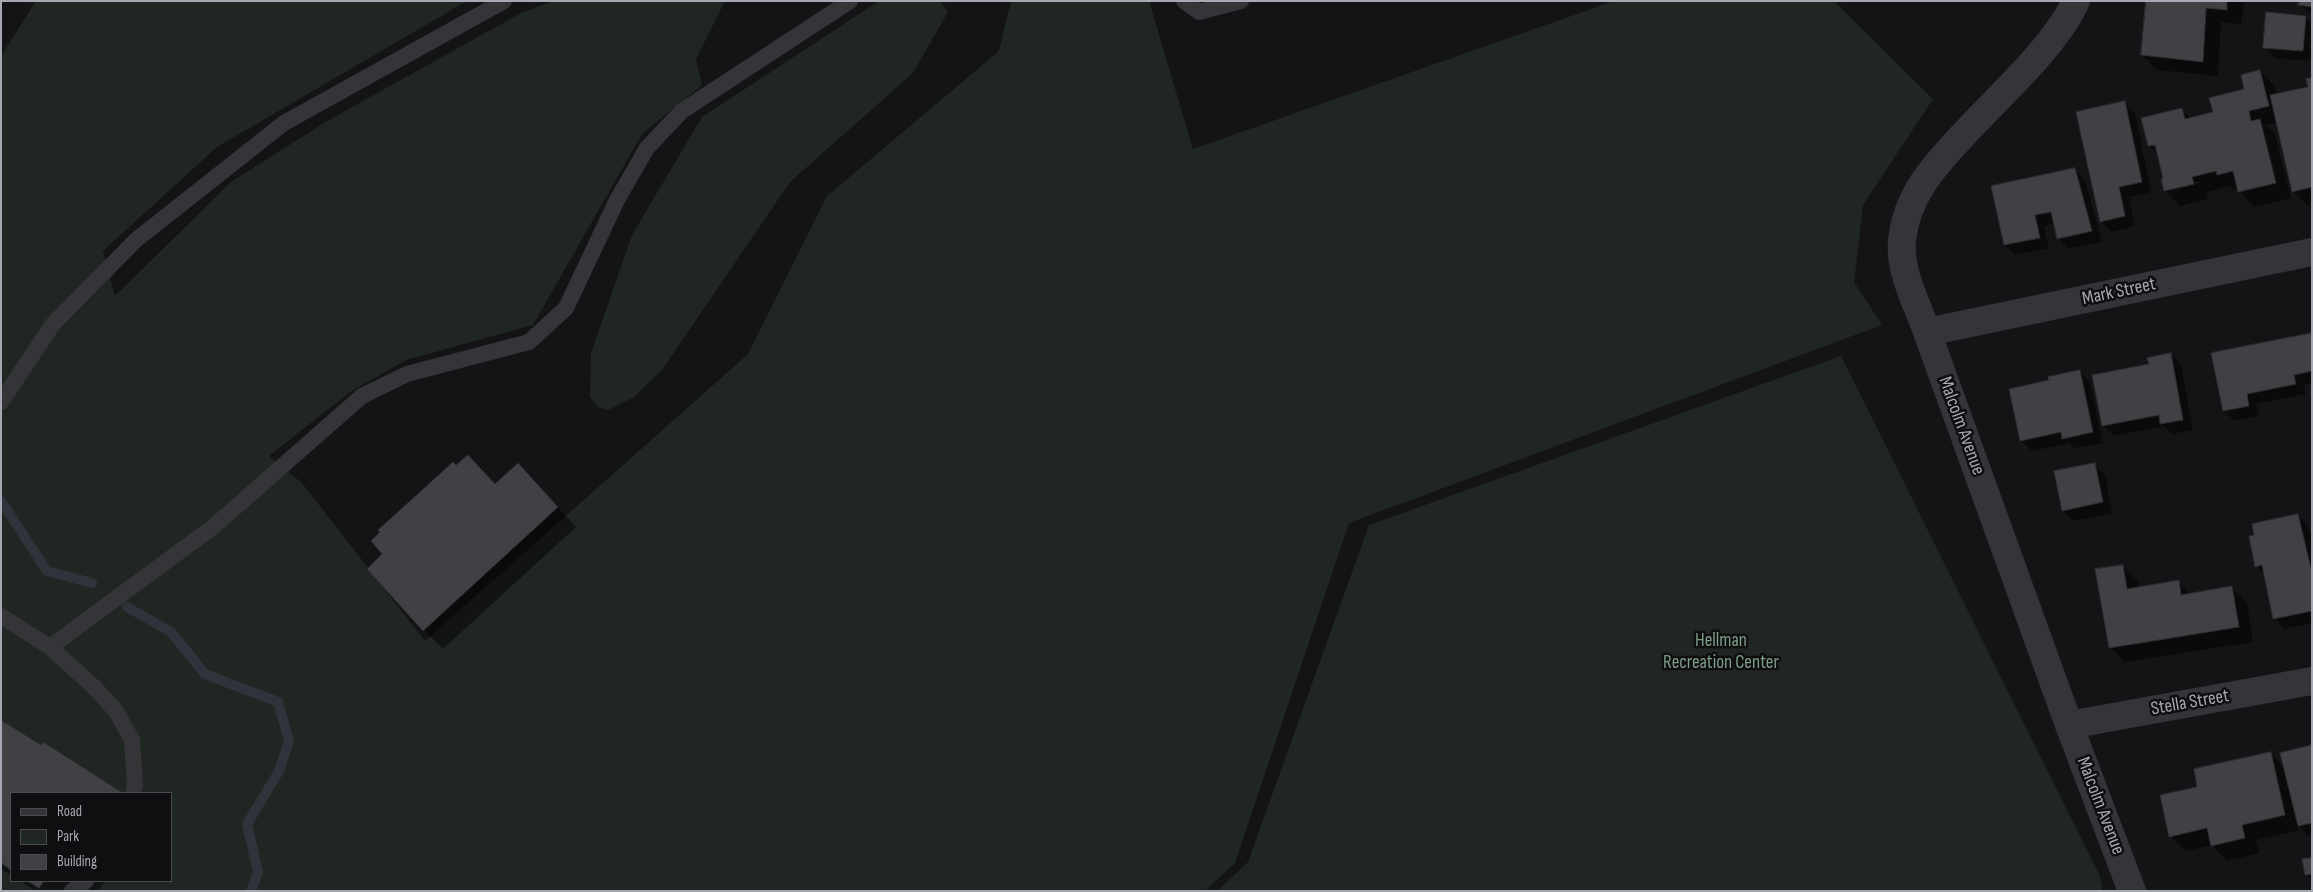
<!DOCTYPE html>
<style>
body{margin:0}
#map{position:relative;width:2313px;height:892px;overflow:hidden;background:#141315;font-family:"Sofia Sans Condensed",sans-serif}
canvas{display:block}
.frame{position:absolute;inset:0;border:2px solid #a6a8b4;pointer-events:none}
.legend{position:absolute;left:10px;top:792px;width:162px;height:90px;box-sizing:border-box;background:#0f0e10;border:1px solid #4b4c52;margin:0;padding:6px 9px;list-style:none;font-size:15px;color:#a6a8b4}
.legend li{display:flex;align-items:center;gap:10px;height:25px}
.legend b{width:25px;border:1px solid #4b4c52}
</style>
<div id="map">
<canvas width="2313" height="892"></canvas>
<div class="frame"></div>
<ul class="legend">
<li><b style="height:6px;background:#353539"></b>Road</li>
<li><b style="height:14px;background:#202722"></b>Park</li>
<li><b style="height:14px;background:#404045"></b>Building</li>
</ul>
</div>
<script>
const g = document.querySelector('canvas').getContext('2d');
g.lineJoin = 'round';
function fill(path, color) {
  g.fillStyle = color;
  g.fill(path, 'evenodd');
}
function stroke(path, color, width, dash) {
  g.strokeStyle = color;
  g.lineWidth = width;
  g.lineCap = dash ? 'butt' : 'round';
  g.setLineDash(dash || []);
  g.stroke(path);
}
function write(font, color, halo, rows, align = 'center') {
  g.font = font + ' "Sofia Sans Condensed",sans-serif';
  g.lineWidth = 5;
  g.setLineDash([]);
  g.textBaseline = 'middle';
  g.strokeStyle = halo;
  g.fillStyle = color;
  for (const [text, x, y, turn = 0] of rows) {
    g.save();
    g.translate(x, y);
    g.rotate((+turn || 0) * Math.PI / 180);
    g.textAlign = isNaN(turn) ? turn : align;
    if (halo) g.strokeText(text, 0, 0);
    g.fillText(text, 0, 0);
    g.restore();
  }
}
const green = new Path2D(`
 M36 1H467L217 147 103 251 115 296 231 182 327 121 521 13 553 1H725L696 59 702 85 642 134 533 325 406 360 350 392 269 456 302 483 425 641 748 354 827 196 999 51 1011 1H1149L1193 149 1614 1H1834L1933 99 1863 205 1854 282 1882 325 1349 523 1235 863 1205 891H1V56ZM11 793H171V881H11Z
 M879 1H940L948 12 913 73 790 182 662 370 634 397 608 410 598 407 590 397 591 353 632 235 702 117Z
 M1841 356 2100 876 2103 891H1217L1248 862 1369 525Z`);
const shadow = new Path2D(`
 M2147 1H2244L2241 24 2221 22 2218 76 2157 70 2142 55Z
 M2312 1V15L2300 4Z
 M2305 17 2312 24V61L2275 58 2265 48Z
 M2259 71 2275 86 2277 95 2309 88 2312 79V205L2308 206 2293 191 2278 123 2266 125 2275 135 2291 198 2254 207 2238 188 2233 190 2230 186 2207 192 2208 199 2180 206 2165 191 2162 180 2165 179 2159 156 2149 145 2181 110 2191 119 2215 113 2245 90ZM2199 181 2200 183 2176 190V187Z
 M2124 103 2135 113 2151 192 2129 197 2135 226 2111 232 2101 221Z
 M2075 170 2085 180 2102 242 2068 248 2058 238 2055 223 2044 226 2049 248 2015 255 2005 245Z
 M2312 334V383L2303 385 2306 394 2256 404 2259 416 2234 421 2224 410Z
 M2171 355 2181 365 2193 430 2172 434 2164 426 2114 436 2103 425 2150 365Z
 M2079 371 2090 382 2103 443 2074 448 2069 443 2032 451 2021 440 2050 381Z
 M518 464 576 527 443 649 424 630 384 554 456 467 496 485Z
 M2094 464 2105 475 2112 513 2073 521 2063 510Z
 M2298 516 2308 526 2312 537V623L2284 629 2274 618 2266 575 2256 566Z
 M2123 566 2138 581 2139 589 2178 582 2191 595 2232 588 2247 603 2253 642 2125 662 2110 647Z
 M1 721 41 747 44 743 121 793H11V875L1 869Z
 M2312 746V836H2309L2298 825 2299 830 2256 840 2259 853 2227 861 2212 845 2186 851 2170 836 2199 788 2270 753 2285 768Z
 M2312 859V880L2307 875Z
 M20 881H105L98 891H35Z`);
const stream = new Path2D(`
 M1 501 47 571 92 583
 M127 607 171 632 205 674 278 702 289 741 279 771 247 824 258 872 251 891`);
const building = new Path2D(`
 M2146 1H2227V10L2206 8 2203 62 2141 55Z
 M2299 1H2312V7L2298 5Z
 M2266 12 2306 16 2303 51 2263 48Z
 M2260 70 2269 106 2249 111 2251 121 2260 119 2276 183 2238 192 2233 171 2217 175 2216 171 2192 177 2194 184 2164 191 2161 179 2163 178 2155 145 2148 146 2141 118 2182 108 2185 119 2213 112 2209 98 2244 89 2241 75Z
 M2312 78V187L2292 192 2270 95 2308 87 2306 79Z
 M2125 101 2142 182 2119 187 2125 216 2100 222 2076 112Z
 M2075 168 2092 231 2057 239 2051 212 2035 215 2040 238 2004 245 1991 186Z
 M2312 333V371L2294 375 2296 384 2247 394 2249 406 2223 411 2211 353Z
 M2171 353 2183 420 2160 424 2159 415 2102 426 2092 375 2149 364 2147 358Z
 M2080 370 2093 432 2062 439 2061 432 2020 441 2009 389 2049 380 2048 377Z
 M468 455 495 484 518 463 558 507 423 631 367 569 382 554 371 541 380 532 378 530 453 462 456 465Z
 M2095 463 2103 502 2062 511 2054 471Z
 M2298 514 2312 573V611L2273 619 2262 565 2255 567 2249 536 2254 535 2252 524Z
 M2123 565 2127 589 2179 580 2181 595 2232 586 2239 627 2109 648 2095 569Z
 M1 720 41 745 43 742 123 793H11V870L1 863Z
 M2312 745V823L2298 826 2280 753Z
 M2271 752 2285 815 2242 825 2245 838 2211 846 2207 828 2169 837 2160 795 2197 787 2194 769Z
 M2312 858V874L2305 875 2302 859Z
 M28 881H44L39 888Z`);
const service = new Path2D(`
 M1184 1 1199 12 1241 1
 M1 402 53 324 136 240 284 123 504 1
 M1 616 50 647
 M133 793 135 785 132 740 116 711 95 688 50 647 213 527 362 396 407 374 529 342 566 308 617 200 647 148 682 111 850 1
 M72 891 86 881`);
const minor = new Path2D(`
 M1927 332 2312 252
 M2069 725 2312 681`);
const tertiary = new Path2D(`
 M2076 1C2054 48 1999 96 1963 135 1934 166 1906 196 1902 241 1899 271 1917 304 1927 332L2069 725 2132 891`);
const streetNames = [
 ["Mark Street",2119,292,-12],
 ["Malcolm Avenue",1961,426,70],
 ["Stella Street",2190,703,-10],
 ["Malcolm Avenue",2100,806,69]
];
const parkNames = [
 ["Hellman",1721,641],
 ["Recreation Center",1721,663]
];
fill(green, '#202722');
fill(shadow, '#0007');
stroke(stream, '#2e333c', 10);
fill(building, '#404045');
stroke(building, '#2e2d31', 1);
stroke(service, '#353539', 16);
stroke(minor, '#353539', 28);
stroke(tertiary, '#353539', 28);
write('19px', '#a6a8b4', '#0f0e10', streetNames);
write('19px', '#7e9e86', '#0f0e10', parkNames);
</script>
